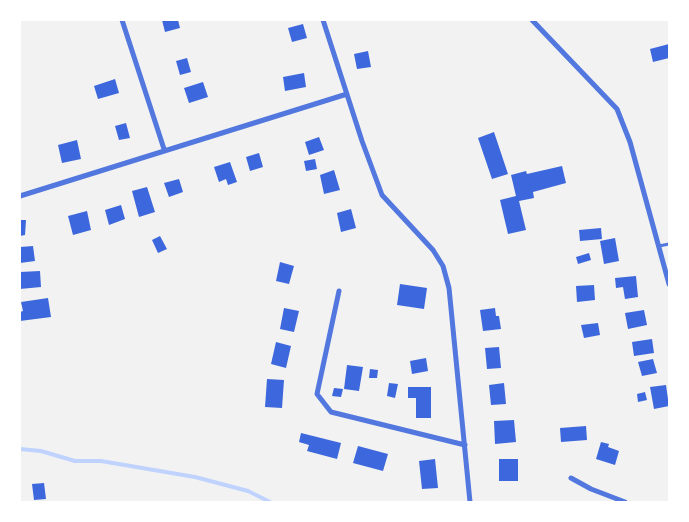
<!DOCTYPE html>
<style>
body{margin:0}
#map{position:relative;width:689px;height:522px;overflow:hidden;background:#f2f2f2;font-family:Poppins,sans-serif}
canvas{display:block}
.frame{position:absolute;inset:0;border:21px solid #fff;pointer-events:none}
</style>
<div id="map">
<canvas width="689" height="522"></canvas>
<div class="frame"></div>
</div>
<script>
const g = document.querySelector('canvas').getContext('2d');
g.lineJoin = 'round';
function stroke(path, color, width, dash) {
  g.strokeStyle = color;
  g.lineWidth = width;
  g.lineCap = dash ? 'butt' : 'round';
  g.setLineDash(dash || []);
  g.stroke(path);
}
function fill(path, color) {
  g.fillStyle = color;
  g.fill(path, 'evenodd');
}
const stream = new Path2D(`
 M20 449 41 451 75 461H101L195 477 248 491 270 502`);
const building = new Path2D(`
 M162 20H178L180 28 165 32Z
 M303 24 307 38 292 42 288 28Z
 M669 44V58L653 62 650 49Z
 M368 51 371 67 357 69 354 54Z
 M187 58 191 72 180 75 176 61Z
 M304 73 306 87 285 91 283 77Z
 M115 79 119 93 98 99 94 86Z
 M203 82 208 97 189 103 184 88Z
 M126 123 130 138 119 140 115 126Z
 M494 132 508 174 492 179 478 138Z
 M319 137 324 150 309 155 305 142Z
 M77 140 81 159 62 163 58 145Z
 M259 153 263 167 250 171 246 157Z
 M315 159 317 169 306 171 304 161Z
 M230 162 237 182 228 185 226 179 219 182 214 167Z
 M562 166 566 183 533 192 534 198 519 201 526 230 508 234 500 200 516 196 511 175 526 171 527 174Z
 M334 170 340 190 324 194 320 175Z
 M179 179 183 192 169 197 164 183Z
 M147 187 155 212 139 217 132 191Z
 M121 205 125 219 109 225 105 210Z
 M351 209 356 228 341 232 337 213Z
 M87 211 91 230 73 235 68 216Z
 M20 220H26L25 235 20 236Z
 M601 228 602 239 580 241 579 230Z
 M160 236 167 249 158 253 152 240Z
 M615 238 619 261 604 264 600 241Z
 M33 246 35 261 20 263V247Z
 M589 253 591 260 578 264 576 257Z
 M280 262 294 266 289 284 276 281Z
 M40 271 41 287 20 289V272Z
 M636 276 638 297 625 299 623 287 616 288 615 278Z
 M400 284 427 288 424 309 397 305Z
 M594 285 595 300 577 302 576 286Z
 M48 298 51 317 20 321V312L23 311 21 302Z
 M284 308 299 311 294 332 280 329Z
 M495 308 496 316H499L501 329 483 331 480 310Z
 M644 310 647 325 628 329 625 313Z
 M598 323 600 335 584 338 581 325Z
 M652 339 654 353 634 356 632 342Z
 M276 342 291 346 286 368 271 364Z
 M499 347 501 368 487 369 485 348Z
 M426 358 428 371 412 374 410 361Z
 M653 359 657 373 642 376 638 362Z
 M347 365 363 367 359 391 344 389Z
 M370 369 378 370 377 378H369Z
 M267 379 284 380 282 408 265 407Z
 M389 383 398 384 395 398 387 396Z
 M504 383 506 404 491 405 489 385Z
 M666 385 669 406 654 409 650 387Z
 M408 387H431V418H416V398H408Z
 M334 388 343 389 341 397 332 396Z
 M645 392 647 400 638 402 637 394Z
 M514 420 516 442 495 444 494 421Z
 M586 426 587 440 561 442 560 428Z
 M301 433 341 443 337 459 307 451 309 445 299 442Z
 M601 442 609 444 608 447 619 451 615 465 596 459Z
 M358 446 388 454 383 471 353 463Z
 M435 459 438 488 422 489 419 461Z
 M499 459H518V481H499Z
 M44 483 46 499 34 500 32 484Z`);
const service = new Path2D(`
 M659 246 669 244`);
const minor = new Path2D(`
 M122 20 164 149
 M323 20 362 141 382 195 433 250 443 266 449 288 470 502
 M532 20 617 109 630 142 669 284
 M20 196 347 94
 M339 291 317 394 331 412 465 445
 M571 478 591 489 625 502`);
stroke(stream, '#bfd3fe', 4);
fill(building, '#3d67dc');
stroke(service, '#5277de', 3);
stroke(minor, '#5277de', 5);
</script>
